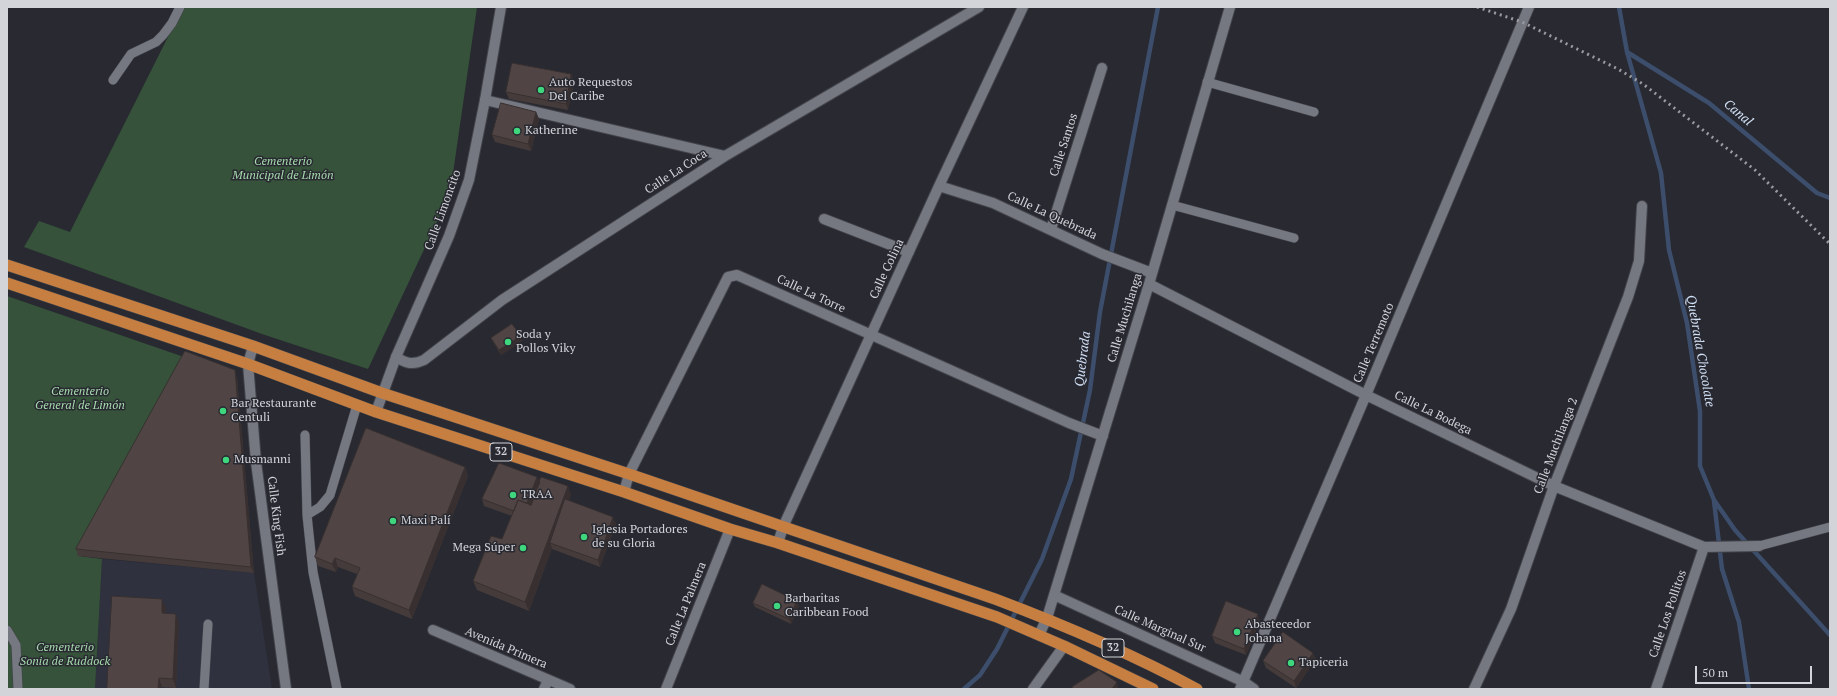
<!DOCTYPE html>
<meta charset="utf-8">
<style>
body{margin:0}
#map{position:relative;width:1837px;height:696px;overflow:hidden;background:#282931;font-family:"PT Serif",serif}
canvas{display:block}
.frame{position:absolute;inset:0;border:8px solid #d3d4d9;pointer-events:none}
.scale{position:absolute;left:1695px;top:666px;width:117px;height:18px;box-sizing:border-box;border:2px solid #d3d4d9;border-top:0;padding-left:5px;font-size:12px;line-height:14px;white-space:nowrap;color:#d3d4d9;-webkit-text-stroke:3px #282931;paint-order:stroke}
</style>
<div id="map">
<canvas width="1837" height="696"></canvas>
<div class="frame"></div>
<div class="scale">50 m</div>
</div>
<script>
const g = document.querySelector('canvas').getContext('2d');
g.lineJoin = 'round';
function fill(path, color) {
  g.fillStyle = color;
  g.fill(path, 'evenodd');
}
function stroke(path, color, width, dash) {
  g.strokeStyle = color;
  g.lineWidth = width;
  g.lineCap = dash ? 'butt' : 'round';
  g.setLineDash(dash || []);
  g.stroke(path);
}
function write(font, color, halo, rows, align = 'center') {
  g.font = font + ' "PT Serif",serif';
  g.lineWidth = 3;
  g.setLineDash([]);
  g.textBaseline = 'middle';
  g.strokeStyle = halo;
  g.fillStyle = color;
  for (const [text, x, y, turn = 0] of rows) {
    g.save();
    g.translate(x, y);
    g.rotate((+turn || 0) * Math.PI / 180);
    g.textAlign = isNaN(turn) ? turn : align;
    if (halo) g.strokeText(text, 0, 0);
    g.fillText(text, 0, 0);
    g.restore();
  }
}
const built = new Path2D(`
 M102 559 254 573 272 689H95Z`);
const green = new Path2D(`
 M183 7H477L450 194 368 369 262 334 24 247 39 221 70 232Z
 M7 296 187 358 79 556 102 559 95 689H7Z`);
const stream = new Path2D(`
 M1619 7 1627 52 1661 173 1669 250 1687 323 1700 411V466L1714 500 1735 530 1830 635
 M1627 52 1709 103 1817 193 1830 198
 M1714 501 1722 569 1739 622 1749 689
 M964 689 980 675 997 649 1042 559 1071 479 1090 390 1100 312 1158 7`);
const service = new Path2D(`
 M113 80 131 54 156 42 163 35 172 23 180 7
 M1207 82 1314 112
 M1172 205 1294 238
 M305 435 307 515 313 572 337 689
 M307 515 320 507 330 495 357 405
 M1759 546 1830 527
 M7 630 16 645 18 689
 M204 689 208 624`);
const minor = new Path2D(`
 M485 100 725 156
 M939 186 993 203 1102 254 1152 273
 M824 219 909 252
 M1051 229 1102 68
 M1149 284 1366 395 1554 486 1704 547 1759 546
 M396 357C407 364 413 365 424 360L502 300 725 156 979 7
 M624 492 629 474 728 277 737 275 1069 423 1103 436
 M778 543 783 527 939 186 1023 7
 M1054 595 1244 682 1254 689
 M433 630 570 689
 M1039 635 1047 618 1149 284 1230 7
 M544 689 548 680
 M666 689 730 529
 M1240 689 1366 395 1529 7
 M1474 689 1511 609 1554 486 1628 297 1639 261 1642 206
 M1656 689 1704 547`);
const tertiary = new Path2D(`
 M253 346 248 364 256 462 286 689
 M376 412 396 357 449 236 469 180 485 100 501 7
 M1033 689 1064 646`);
const trunk = new Path2D(`
 M7 265 253 346 382 393 629 474 995 599C1064 625 1132 654 1197 689
 M7 283 248 364 376 412 624 492 730 529 778 543 997 617 1064 646 1153 689`);
const rail = new Path2D(`
 M1477 7 1522 22 1618 69 1643 84 1755 170 1830 244`);
const wall = new Path2D(`
 M571 74 574 81 568 110 509 99 506 92Z
 M536 112 539 119 531 151 495 142 492 135Z
 M491 338 522 341 501 355 493 342Z
 M237 377 254 573 78 556 76 549Z
 M465 467 468 476 412 619 355 596 352 587 357 574 338 567 336 572 318 566 315 557Z
 M537 477 539 481 571 495 569 500 616 524 600 567 552 549V548L529 611 477 590 473 581 502 539 512 516 484 506 482 499Z
 M753 603 799 606 791 624 755 607Z
 M166 608 165 613 179 623 176 688 162 687V689H107Z
 M1260 621 1246 655 1215 643 1212 636Z
 M1313 653 1316 659 1296 688 1266 668 1263 661Z`);
const shadedWall = new Path2D(`
 M571 74 574 81 568 110 566 104Z
 M536 112 539 119 531 151 528 144Z
 M521 336 522 341 501 355 499 350Z
 M235 370 237 377 254 573 251 567Z
 M465 467 468 476 412 619 409 610Z
 M537 477 540 484 528 509 527 505Z
 M568 486 571 495 553 544 550 543 552 548 529 611 525 602Z
 M613 517 616 524 600 567 598 560Z
 M335 558 338 567 336 572 332 564Z
 M162 599 166 608 165 622 162 613Z
 M797 601 799 606 791 624 789 619Z
 M176 614 179 623 176 688 173 679Z
 M1258 614 1260 621 1246 655 1244 649Z
 M1313 653 1316 659 1296 688 1294 681Z
 M159 678 162 687V689H158Z
 M1117 682 1118 687 1117 689H1112Z`);
const building = new Path2D(`
 M512 63 571 74 566 104 506 92Z
 M501 103 536 112 528 144 492 135Z
 M512 324 521 336 499 350 491 338Z
 M185 351 235 370 251 567 76 549Z
 M366 428 465 467 409 610 352 587 360 568 335 558 332 564 315 557Z
 M499 463 537 477 527 503 518 500 514 511 482 499Z
 M541 477 568 486 525 602 473 581 491 536 502 539 518 500 531 505Z
 M539 481 540 482 530 505Z
 M565 499 613 517 598 560 550 543Z
 M762 584 797 601 789 619 753 603Z
 M112 596 162 599V613L176 614 173 679 159 678 158 689H107Z
 M1226 601 1258 614 1244 649 1212 636Z
 M1283 632 1313 653 1294 681 1263 661Z
 M1099 670 1117 682 1112 689H1074L1072 687Z`);
const markers = [
 [541,90,4,"#3fd77d"],
 [517,131,4,"#3fd77d"],
 [508,342,4,"#3fd77d"],
 [223,411,4,"#3fd77d"],
 [226,460,4,"#3fd77d"],
 [513,495,4,"#3fd77d"],
 [393,521,4,"#3fd77d"],
 [584,537,4,"#3fd77d"],
 [523,548,4,"#3fd77d"],
 [777,606,4,"#3fd77d"],
 [1237,632,4,"#3fd77d"],
 [1291,663,4,"#3fd77d"]
];
const shields = [
 [501,452,22],
 [1113,648,22]
];
const shieldNames = [
 ["32",501,452],
 ["32",1113,648]
];
const poiNames = [
 ["Auto Requestos",549,83],
 ["Del Caribe",549,97],
 ["Katherine",525,131],
 ["Soda y",516,335],
 ["Pollos Viky",516,349],
 ["Bar Restaurante",231,404],
 ["Centuli",231,418],
 ["Musmanni",234,460],
 ["TRAA",521,495],
 ["Maxi Palí",401,521],
 ["Iglesia Portadores",592,530],
 ["de su Gloria",592,544],
 ["Mega Súper",515,548,"right"],
 ["Barbaritas",785,599],
 ["Caribbean Food",785,613],
 ["Abastecedor",1245,625],
 ["Johana",1245,639],
 ["Tapiceria",1299,663]
];
const streetNames = [
 ["Calle Santos",1064,145,-72],
 ["Calle La Coca",676,172,-33],
 ["Calle Limoncito",443,210,-70],
 ["Calle La Quebrada",1052,216,25],
 ["Calle Colina",887,269,-65],
 ["Calle La Torre",811,294,25],
 ["Calle Muchilanga",1125,318,-73],
 ["Calle Terremoto",1374,343,-67],
 ["Calle La Bodega",1433,413,26],
 ["Calle Muchilanga 2",1556,446,-69],
 ["Calle King Fish",276,516,83],
 ["Calle La Palmera",686,604,-68],
 ["Calle Los Pollitos",1668,614,-71],
 ["Calle Marginal Sur",1160,629,24],
 ["Avenida Primera",506,648,23]
];
const parkNames = [
 ["Cementerio",283,162],
 ["Municipal de Limón",283,176],
 ["Cementerio",80,392],
 ["General de Limón",80,406],
 ["Cementerio",65,648],
 ["Sonia de Ruddock",65,662]
];
const waterNames = [
 ["Canal",1738,113,40],
 ["Quebrada Chocolate",1700,351,80],
 ["Quebrada",1083,359,-83]
];
fill(built, '#2f313e');
fill(green, '#36523a');
stroke(stream, '#3c4e6b', 4.5);
stroke(service, '#43444b', 10);
stroke(minor, '#43444b', 12);
stroke(tertiary, '#43444b', 12);
stroke(trunk, '#43444b', 12);
stroke(service, '#767881', 9);
stroke(minor, '#767881', 10);
stroke(tertiary, '#767881', 10);
stroke(trunk, '#c67f40', 11);
stroke(rail, '#9b9ca2', 3, [2, 4]);
fill(wall, '#453b3a');
fill(shadedWall, '#383030');
fill(building, '#504544');
stroke(building, '#383030', 1);
for (const [x, y, r, color] of markers) {
  const dot = new Path2D();
  dot.arc(x, y, r, 0, 2 * Math.PI);
  g.fillStyle = color;
  g.fill(dot);
  stroke(dot, '#282931', 1.5);
}
for (const [x, y, w] of shields) {
  const box = new Path2D();
  box.roundRect(x - w / 2, y - 9, w, 18, 3);
  g.fillStyle = '#282931';
  g.fill(box);
  stroke(box, '#d3d4d9', 1);
}
write('bold 11px', '#d3d4d9', null, shieldNames);
write('12px', '#d3d4d9', '#282931', poiNames, 'left');
write('12px', '#d3d4d9', '#282931', streetNames);
write('italic 12px', '#a6dbad', '#282931', parkNames);
write('italic 13px', '#d3e1f7', '#282931', waterNames);
</script>
